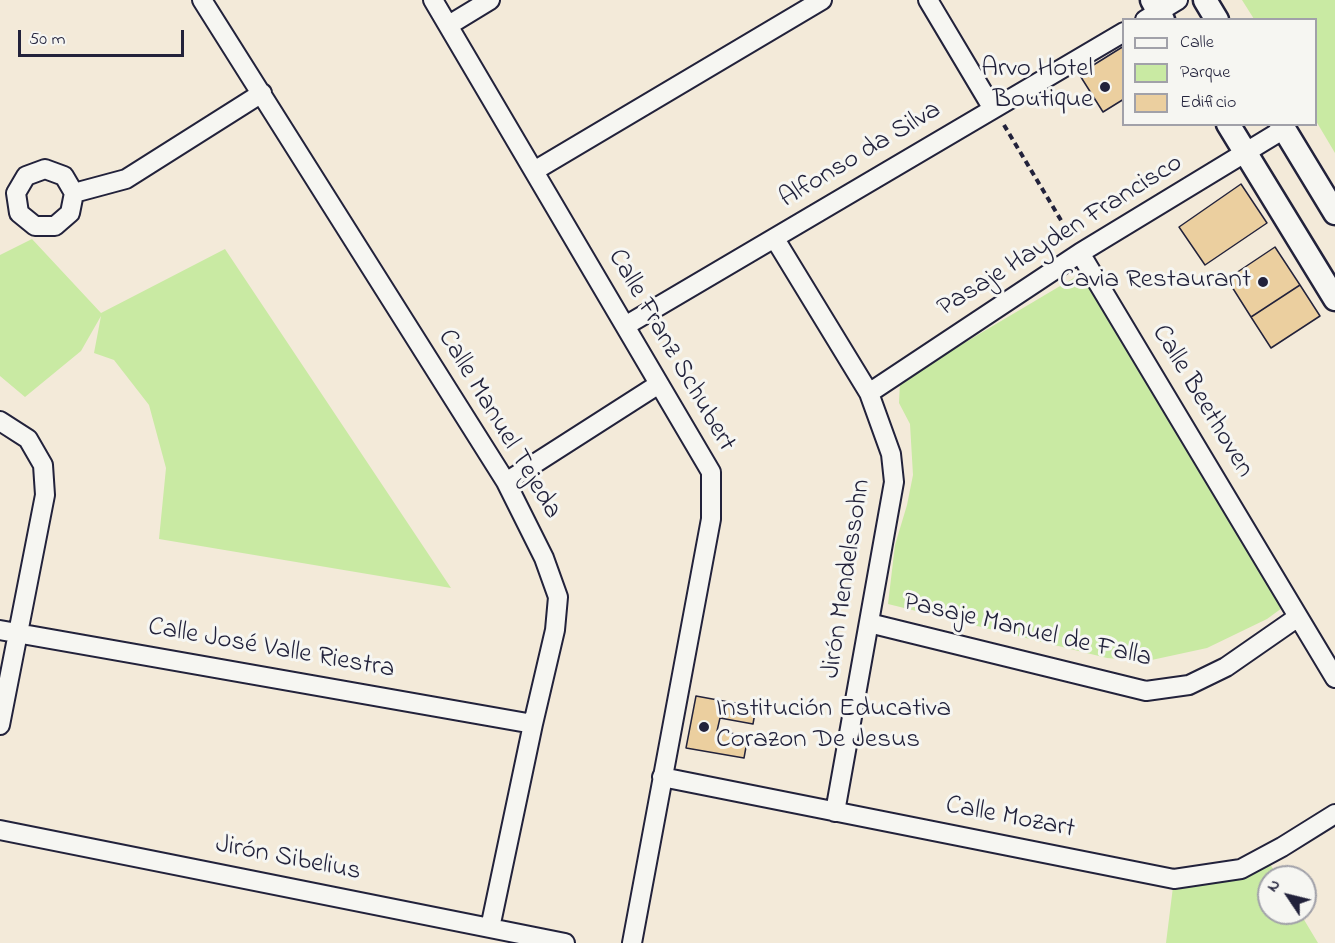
<!DOCTYPE html>
<meta charset="utf-8">
<style>
body{margin:0}
#map{position:relative;width:1335px;height:943px;overflow:hidden;background:#f3ead9;font-family:"Indie Flower",sans-serif}
canvas{display:block}
.legend{position:absolute;left:1122px;top:18px;width:195px;height:108px;box-sizing:border-box;background:#f6f6f2;border:2px solid #a1a1a9;margin:0;padding:8px 10px;list-style:none;font-size:18px;color:#22223b}
.legend li{display:flex;align-items:center;gap:12px;height:30px}
.legend b{width:30px;border:2px solid #a1a1a9}
.north{position:absolute;left:1257px;top:865px;width:60px;height:60px;box-sizing:border-box;background:#f6f6f2;border:2px solid #a1a1a9;border-radius:50%;rotate:305deg;font-size:16px;font-weight:700;line-height:24px;text-align:center;color:#22223b}
.north::after{content:'';display:block;margin:auto;width:21px;height:27px;background:#22223b;clip-path:polygon(50% 0,100% 100%,50% 72%,0 100%)}
.scale{position:absolute;left:18px;top:30px;width:166px;height:27px;box-sizing:border-box;border:3px solid #22223b;border-top:0;padding-left:8px;font-size:18px;line-height:21px;white-space:nowrap;color:#22223b;-webkit-text-stroke:4px #f6f6f2;paint-order:stroke}
</style>
<div id="map">
<canvas width="1335" height="943"></canvas>
<ul class="legend">
<li><b style="height:8px;background:#f6f6f2"></b>Calle</li>
<li><b style="height:16px;background:#c9eaa3"></b>Parque</li>
<li><b style="height:16px;background:#ebcf9f"></b>Edificio</li>
</ul>
<div class="north">N</div>
<div class="scale">50 m</div>
</div>
<script>
const g = document.querySelector('canvas').getContext('2d');
g.lineJoin = 'round';
function fill(path, color) {
  g.fillStyle = color;
  g.fill(path, 'evenodd');
}
function stroke(path, color, width, dash) {
  g.strokeStyle = color;
  g.lineWidth = width;
  g.lineCap = dash ? 'butt' : 'round';
  g.setLineDash(dash || []);
  g.stroke(path);
}
function write(font, color, halo, rows, align = 'center') {
  g.font = font + ' "Indie Flower",sans-serif';
  g.lineWidth = 6;
  g.setLineDash([]);
  g.textBaseline = 'middle';
  g.strokeStyle = halo;
  g.fillStyle = color;
  for (const [text, x, y, turn = 0] of rows) {
    g.save();
    g.translate(x, y);
    g.rotate((+turn || 0) * Math.PI / 180);
    g.textAlign = isNaN(turn) ? turn : align;
    if (halo) g.strokeText(text, 0, 0);
    g.fillText(text, 0, 0);
    g.restore();
  }
}
const green = new Path2D(`
 M1242 0H1335V153L1316 121V20L1254 19Z
 M32 239 101 313 225 249 451 588 159 539 166 468 149 405 114 360 94 353 101 316 81 351 25 397 0 376V255Z
 M1082 273 1282 608 1267 619 1207 648 1147 661 1107 658 888 604 895 545 907 505 913 475 910 424 899 403 900 381Z
 M1267 859 1278 877H1269V913H1300L1318 943H1166L1174 879Z`);
const building = new Path2D(`
 M1124 46V99L1103 112 1079 74Z
 M1241 184 1267 223 1205 265 1179 227Z
 M1275 247 1300 285 1251 317 1227 279Z
 M1300 285 1320 316 1271 348 1251 317Z
 M696 696 756 707 753 724 720 718 717 731 748 736 744 758 686 748Z`);
const path = new Path2D(`
 M1004 125 1071 237`);
const minor = new Path2D(`
 M202 0 506 482 544 558 558 597 555 630 533 724 490 928
 M433 0 711 472V519L632 943
 M928 0 993 109
 M1145 20 1178 0
 M449 25 490 0
 M45 169 64 176 74 193 70 213 55 226H35L19 213 16 193 26 176Z
 M534 171 822 0
 M74 193 126 179 262 93
 M775 239 869 393 891 454 894 482 835 812
 M1080 253 1335 678
 M625 326 1124 32
 M869 393 1080 253 1284 129
 M0 421 28 439 43 465 45 495 0 725
 M506 482 659 384
 M869 623 1146 691 1189 685 1226 667 1298 617
 M0 630 533 724
 M662 777 1174 879 1241 869 1282 847 1335 814
 M0 830 565 943`);
const tertiary = new Path2D(`
 M1152 0 1163 20
 M1205 0 1217 20
 M1228 124 1335 299
 M1281 124 1335 213`);
const markers = [
 [1105,87,6,"#22223b"],
 [1263,282,6,"#22223b"],
 [704,727,6,"#22223b"]
];
const poiNames = [
 ["Arvo Hotel",1093,71],
 ["Boutique",1093,102],
 ["Cavia Restaurant",1251,282],
 ["Institución Educativa",716,711,"left"],
 ["Corazon De Jesus",716,742,"left"]
];
const streetNames = [
 ["Alfonso da Silva",861,156,-31],
 ["Pasaje Hayden Francisco",1061,237,-32],
 ["Calle Franz Schubert",670,351,60],
 ["Calle Beethoven",1201,402,59],
 ["Calle Manuel Tejeda",498,425,59],
 ["Jirón Mendelssohn",848,579,-81],
 ["Pasaje Manuel de Falla",1027,632,13],
 ["Calle José Valle Riestra",271,650,10],
 ["Calle Mozart",1010,819,11],
 ["Jirón Sibelius",288,860,11]
];
fill(green, '#c9eaa3');
fill(building, '#ebcf9f');
stroke(building, '#22223b', 1.5);
stroke(minor, '#22223b', 22);
stroke(tertiary, '#22223b', 27);
stroke(path, '#22223b', 4, [6, 4.5]);
stroke(minor, '#f6f6f2', 18);
stroke(tertiary, '#f6f6f2', 22);
for (const [x, y, r, color] of markers) {
  const dot = new Path2D();
  dot.arc(x, y, r, 0, 2 * Math.PI);
  g.fillStyle = color;
  g.fill(dot);
  stroke(dot, '#f6f6f2', 2);
}
write('27px', '#22223b', '#f6f6f2', poiNames, 'right');
write('27px', '#22223b', '#f6f6f2', streetNames);
</script>
